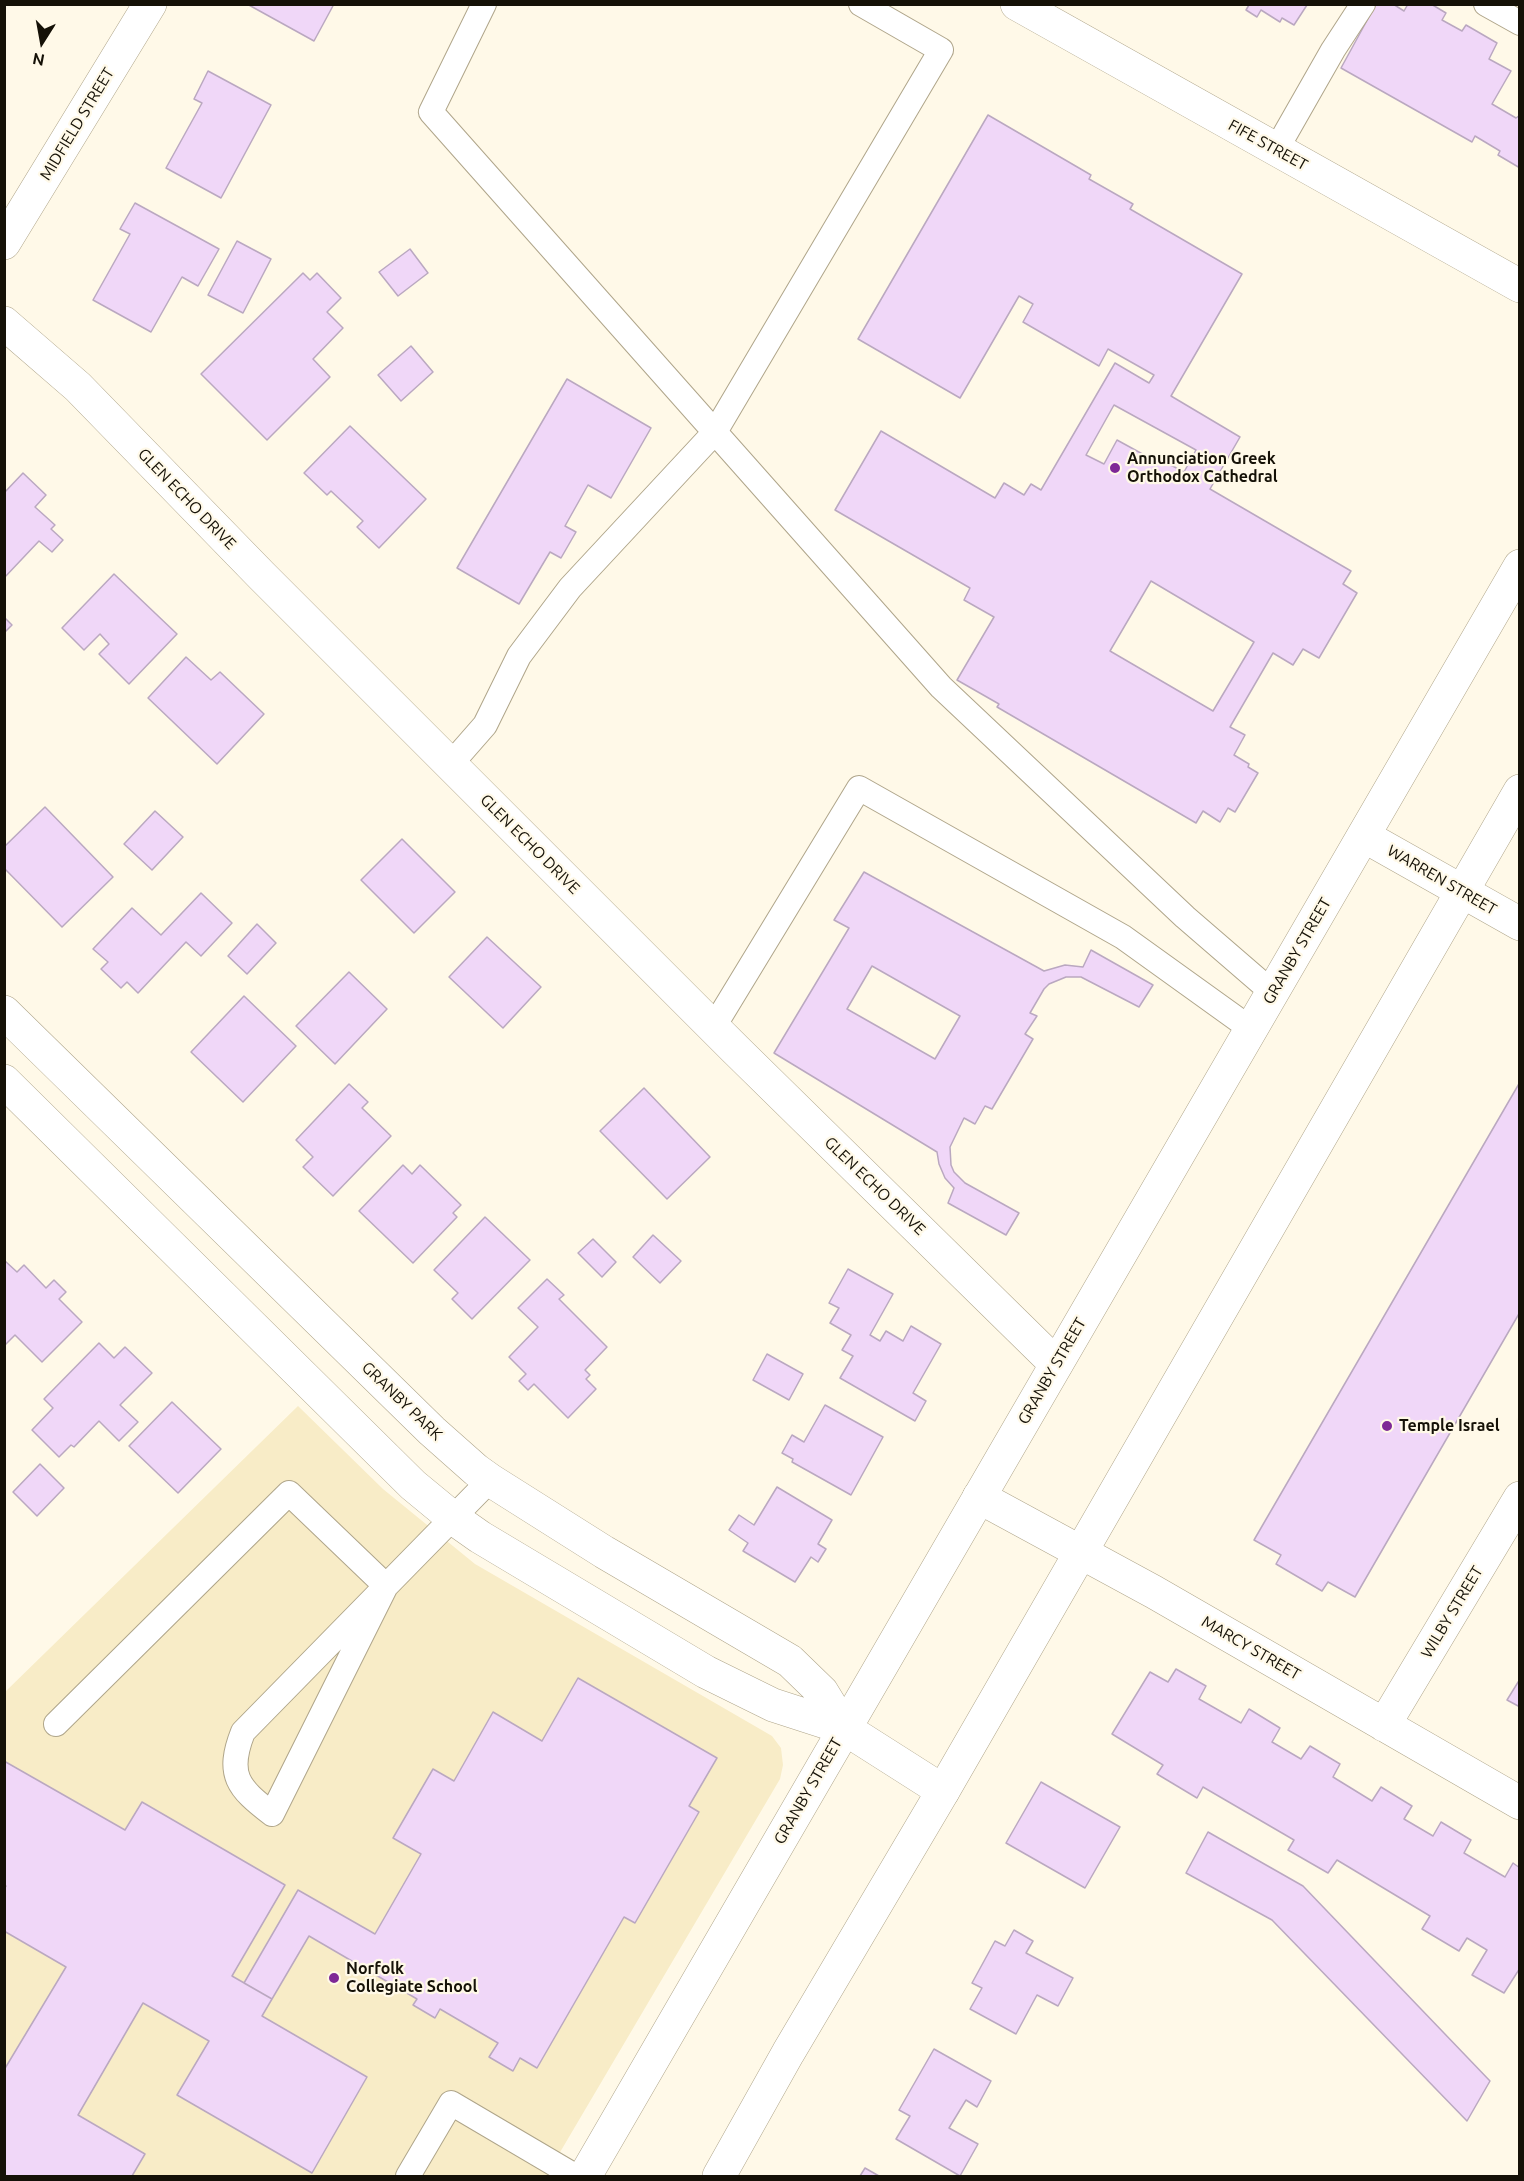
<!DOCTYPE html>
<style>
body{margin:0}
#map{position:relative;width:1524px;height:2181px;overflow:hidden;background:#fff9e8;font-family:Ubuntu,sans-serif}
canvas{display:block}
.frame{position:absolute;inset:0;border:6px solid #151107;pointer-events:none}
.north{position:absolute;left:12px;top:12px;width:60px;height:60px;-webkit-text-stroke:4px #fff9e8;paint-order:stroke;rotate:191deg;font-size:16px;font-weight:700;line-height:24px;text-align:center;color:#151107}
.north::after{content:'';display:block;margin:auto;width:21px;height:27px;background:#151107;clip-path:polygon(50% 0,100% 100%,50% 72%,0 100%)}
</style>
<div id="map">
<canvas width="1524" height="2181"></canvas>
<div class="frame"></div>
<div class="north">N</div>
</div>
<script>
const g = document.querySelector('canvas').getContext('2d');
g.lineJoin = 'round';
function fill(path, color) {
  g.fillStyle = color;
  g.fill(path, 'evenodd');
}
function stroke(path, color, width, dash) {
  g.strokeStyle = color;
  g.lineWidth = width;
  g.lineCap = dash ? 'butt' : 'round';
  g.setLineDash(dash || []);
  g.stroke(path);
}
function write(font, color, halo, rows, align = 'center') {
  g.font = font + ' Ubuntu,sans-serif';
  g.lineWidth = 4.5;
  g.setLineDash([]);
  g.textBaseline = 'middle';
  g.strokeStyle = halo;
  g.fillStyle = color;
  for (const [text, x, y, turn = 0] of rows) {
    g.save();
    g.translate(x, y);
    g.rotate((+turn || 0) * Math.PI / 180);
    g.textAlign = isNaN(turn) ? turn : align;
    if (halo) g.strokeText(text, 0, 0);
    g.fillText(text, 0, 0);
    g.restore();
  }
}
const built = new Path2D(`
 M298 1406 383 1489 475 1564 772 1736 781 1748 783 1765 780 1779 546 2176H5V1692Z`);
const building = new Path2D(`
 M247 4H334L314 41Z
 M1376 4H1393L1404 11 1408 4H1431L1446 13 1442 20 1462 31 1466 25 1497 43 1489 59 1511 71 1492 104 1516 118 1520 115V168L1498 155 1500 151 1475 136 1472 142 1341 68Z
 M1249 5 1307 4V5L1294 25 1282 18 1280 22 1261 10 1257 17 1246 10Z
 M208 71 271 105 221 198 166 168 202 103 194 99Z
 M988 115 1091 175 1089 179 1133 204 1130 209 1242 274 1171 396 1240 437 1210 489 1351 571 1343 584 1357 593 1319 658 1303 649 1293 665 1273 653 1230 727 1245 735 1234 755 1249 764 1248 767 1258 773 1235 812 1228 808 1220 822 1203 811 1196 823 997 707 999 704 957 680 994 617 964 600 970 588 835 510 881 431 995 498 1004 483 1024 495 1031 484 1041 490 1115 363 1149 383 1154 375 1108 349 1099 366 1023 322 1033 304 1019 296 960 398 858 339ZM1114 405 1196 450 1184 472 1150 454 1148 457 1117 440 1104 464 1086 455ZM1151 581 1254 642 1213 711 1110 651Z
 M135 203 219 249 198 286 182 277 151 332 93 300 130 234 120 229Z
 M237 241 271 259 243 313 208 295Z
 M410 249 428 273 398 296 379 272Z
 M303 273 310 280 317 273 341 298 327 312 343 328 313 359 330 377 267 440 201 374Z
 M411 346 433 372 401 401 378 375Z
 M567 379 651 428 611 498 588 485 565 526 576 532 561 558 550 552 519 604 457 568Z
 M350 426 426 499 379 548 357 527 363 521 331 491 327 495 304 473Z
 M23 473 46 495 35 507 55 525 51 529 63 540 52 552 39 541 4 578V493Z
 M114 574 177 634 129 684 99 654 109 644 100 634 84 650 62 628Z
 M4 617 12 625 4 633Z
 M186 657 211 680 220 672 264 714 217 764 148 698Z
 M45 807 113 877 62 927 4 868V847Z
 M155 811 183 837 152 870 124 844Z
 M402 839 455 892 414 933 361 880Z
 M864 872 1044 971 1065 965 1083 967 1091 950 1153 985 1139 1007 1081 977H1066L1049 984 1044 989 1030 1013 1037 1016 1025 1034 1033 1039 992 1109 985 1106 975 1124 964 1118 950 1147 951 1165 954 1172 965 1183 1019 1213 1006 1235 948 1203 954 1188 945 1178 939 1164 937 1152 774 1053 849 928 834 920ZM872 966 960 1016 935 1059 847 1009Z
 M201 893 232 923 201 956 186 942 138 993 127 982 121 988 101 969 108 962 93 949 132 908 161 935Z
 M257 924 276 943 247 974 228 956Z
 M487 937 541 987 503 1028 449 977Z
 M349 972 387 1009 335 1064 296 1026Z
 M244 996 296 1046 243 1102 191 1052Z
 M1520 1082V1312L1355 1597 1328 1582 1322 1591 1276 1564 1281 1555 1254 1540Z
 M349 1084 368 1102 362 1108 391 1136 333 1196 303 1167 313 1157 296 1140Z
 M644 1088 710 1157 667 1199 600 1131Z
 M403 1165 412 1174 420 1165 461 1205 453 1213 457 1217 413 1263 359 1211Z
 M485 1217 530 1260 472 1319 452 1299 458 1293 434 1270Z
 M653 1235 681 1261 660 1283 633 1257Z
 M593 1239 616 1262 602 1277 578 1253Z
 M4 1260 17 1272 24 1265 46 1288 54 1280 66 1292 59 1299 82 1322 42 1362 15 1335 4 1346Z
 M848 1269 893 1294 870 1335 880 1341 886 1331 903 1341 911 1326 941 1344 913 1393 926 1401 915 1421 840 1378 853 1356 842 1350 851 1335 830 1323 839 1308 829 1303Z
 M547 1279 564 1295 559 1299 607 1347 585 1370 590 1375 586 1379 596 1389 568 1418 534 1384 528 1390 519 1381 526 1374 509 1357 538 1327 518 1308Z
 M99 1343 114 1358 125 1347 152 1373 120 1405 138 1422 119 1441 99 1421 74 1447 71 1445 59 1457 32 1430 53 1408 44 1399Z
 M767 1354 803 1374 789 1400 753 1380Z
 M172 1402 221 1449 178 1493 129 1446Z
 M825 1405 883 1437 851 1495 792 1462 793 1459 782 1453 792 1435 804 1442Z
 M40 1464 64 1488 37 1516 13 1492Z
 M777 1487 832 1520 818 1544 826 1549 818 1562 811 1557 795 1582 743 1551 748 1543 729 1530 739 1515 754 1525Z
 M1176 1669 1206 1686 1199 1699 1241 1723 1249 1709 1280 1728 1272 1742 1301 1759 1310 1746 1340 1764 1333 1777 1372 1801 1381 1787 1412 1806 1404 1819 1433 1836 1441 1822 1471 1840 1464 1853 1505 1877 1513 1863 1520 1868V1968L1504 1993 1472 1975 1487 1950 1467 1938 1459 1951 1422 1929 1430 1916 1337 1860 1328 1873 1288 1850 1294 1840 1203 1787 1197 1798 1157 1774 1163 1765 1112 1734 1150 1672 1168 1682Z
 M578 1678 717 1758 689 1806 699 1812 635 1923 624 1917 537 2068 520 2058 513 2071 489 2057 498 2043 440 2009 435 2018 413 2005 417 1999 309 1936 272 1999 244 1983 298 1890 375 1934 421 1854 393 1838 433 1769 454 1781 493 1712 542 1741Z
 M1520 1679V1707L1507 1700Z
 M4 1761 125 1830 142 1802 285 1885 232 1976 272 1999 262 2016 367 2077 312 2173 177 2095 209 2041 143 2003 78 2115 145 2154 132 2176H4V2070L66 1967 4 1931V1889L6 1886 4 1885Z
 M1041 1782 1120 1827 1085 1888 1006 1843Z
 M1208 1832 1303 1886 1490 2081 1467 2121 1272 1920 1186 1873Z
 M1014 1930 1033 1941 1026 1953 1073 1978 1058 2006 1037 1995 1016 2034 970 2009 982 1988 972 1983 995 1941 1005 1946Z
 M934 2049 991 2081 977 2107 966 2100 949 2128 978 2144 960 2176 896 2139 910 2116 899 2110Z
 M865 2168 879 2176H860Z`);
const lane = new Path2D(`
 M484 4 431 112 941 687 1185 917 1273 993
 M1486 4 1520 23
 M1276 150 1333 50 1363 4
 M450 765 485 725 519 656 570 588 715 432 941 50 861 4
 M713 1028 859 788 1123 937 1251 1029
 M386 1586 272 1814C238 1788 226 1775 243 1732L490 1480
 M56 1724 289 1493 386 1586
 M408 2176 451 2103 575 2176`);
const street = new Path2D(`
 M1017 4 1520 286
 M4 243 150 4
 M4 323 78 387 261 575 735 1049 1056 1364
 M1364 836 1520 924
 M4 1012 432 1431 476 1470 490 1480 604 1552 790 1661 822 1692 844 1728
 M4 1081 413 1485 453 1518 480 1537 706 1672 773 1705 844 1728 943 1791
 M979 1497 1154 1592 1520 1803
 M1384 1725 1520 1498`);
const primary = new Path2D(`
 M585 2176 1520 566
 M719 2176 788 2053 943 1791 1520 791`);
const markers = [
 [1115,468,6,"#7e2896"],
 [1387,1426,6,"#7e2896"],
 [334,1978,6,"#7e2896"]
];
const streetNames = [
 ["MIDFIELD STREET",77,124,-59],
 ["FIFE STREET",1268,145,29],
 ["GLEN ECHO DRIVE",187,499,46],
 ["GLEN ECHO DRIVE",530,844,45],
 ["WARREN STREET",1442,880,30],
 ["GRANBY STREET",1297,951,-60],
 ["GLEN ECHO DRIVE",875,1186,44],
 ["GRANBY STREET",1052,1371,-60],
 ["GRANBY PARK",402,1401,44],
 ["WILBY STREET",1452,1612,-59],
 ["MARCY STREET",1251,1648,30],
 ["GRANBY STREET",808,1791,-60]
];
const poiNames = [
 ["Annunciation Greek",1127,459],
 ["Orthodox Cathedral",1127,477],
 ["Temple Israel",1399,1426],
 ["Norfolk",346,1969],
 ["Collegiate School",346,1987]
];
fill(built, '#f8ecc7');
fill(building, '#f0d7f8');
stroke(building, '#baa8c0', 1.5);
stroke(lane, '#afa58a', 26);
stroke(street, '#afa58a', 34);
stroke(primary, '#afa58a', 34);
stroke(lane, '#fff', 24);
stroke(street, '#fff', 33);
stroke(primary, '#fff', 33);
for (const [x, y, r, color] of markers) {
  const dot = new Path2D();
  dot.arc(x, y, r, 0, 2 * Math.PI);
  g.fillStyle = color;
  g.fill(dot);
  stroke(dot, '#fff9e8', 2);
}
write('16px', '#151107', '#fff9e8', streetNames);
write('bold 16px', '#151107', '#fff9e8', poiNames, 'left');
</script>
